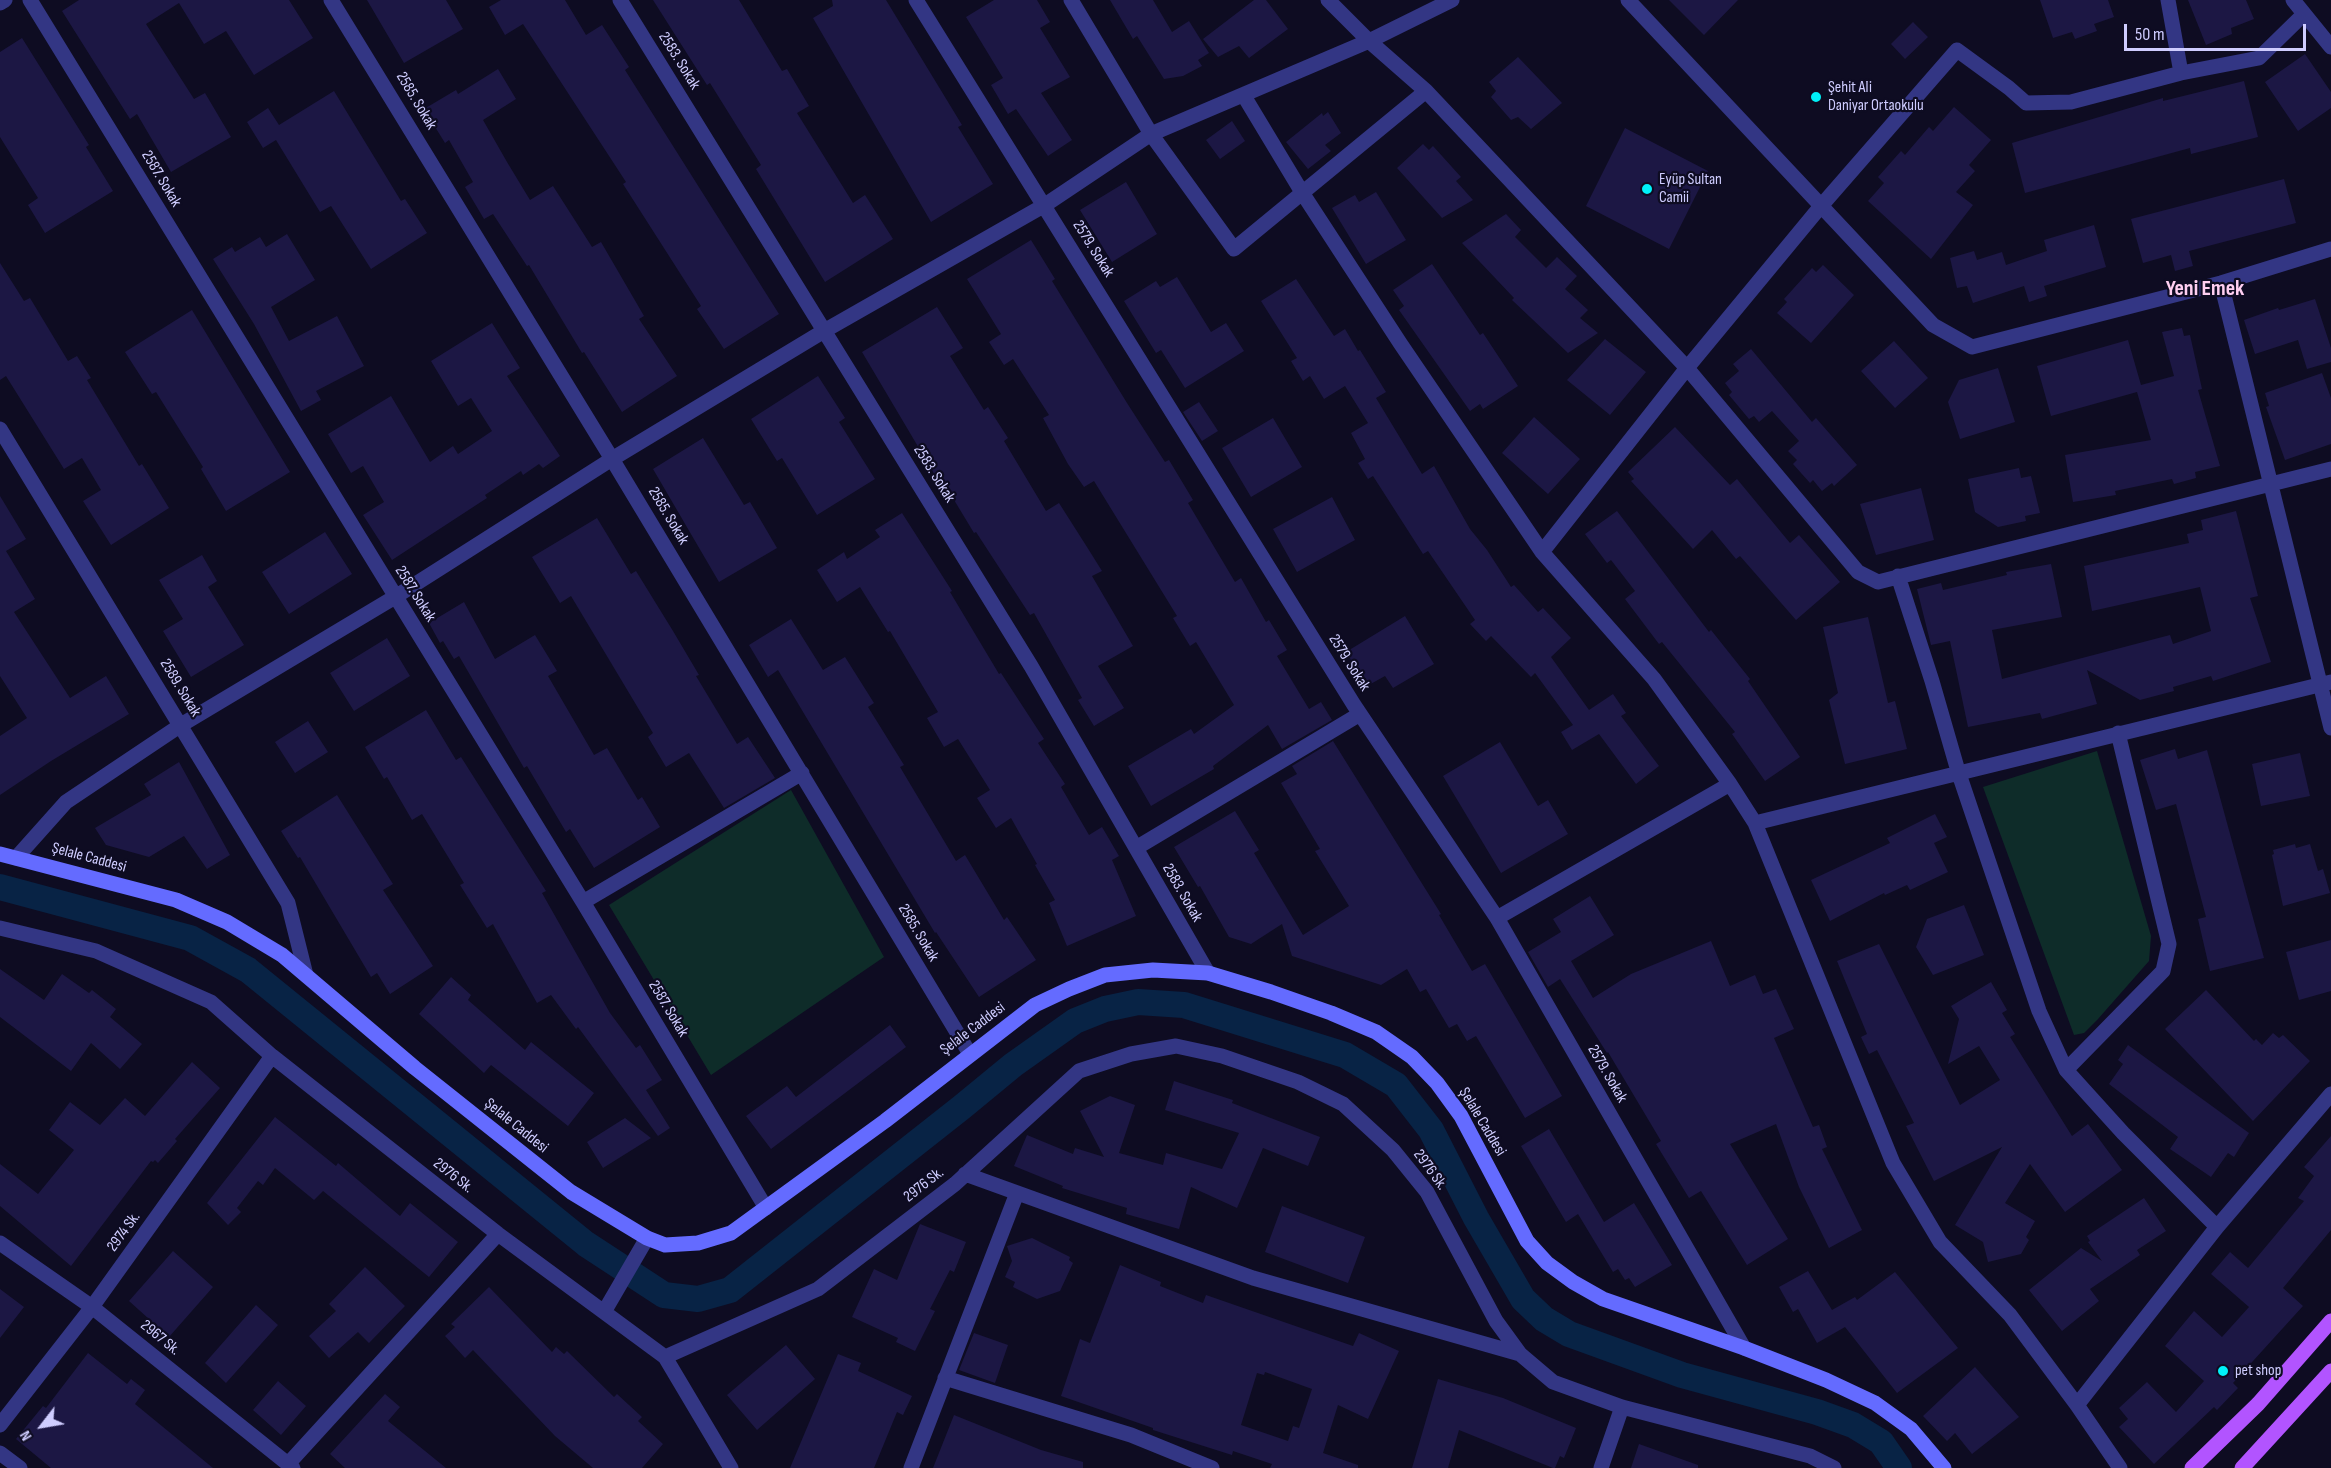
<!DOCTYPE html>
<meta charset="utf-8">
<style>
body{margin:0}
#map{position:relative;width:2331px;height:1468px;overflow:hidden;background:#0e0c22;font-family:"Sofia Sans Condensed",sans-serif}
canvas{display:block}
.north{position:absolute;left:12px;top:1396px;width:60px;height:60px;-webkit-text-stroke:4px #0e0c22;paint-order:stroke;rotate:239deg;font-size:16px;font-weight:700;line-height:24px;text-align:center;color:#cfcdff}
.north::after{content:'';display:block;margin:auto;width:21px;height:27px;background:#cfcdff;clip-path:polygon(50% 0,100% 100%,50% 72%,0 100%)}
.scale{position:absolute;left:2124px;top:24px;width:182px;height:27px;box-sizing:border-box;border:3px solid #cfcdff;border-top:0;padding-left:8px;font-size:18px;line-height:21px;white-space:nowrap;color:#cfcdff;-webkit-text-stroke:4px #0e0c22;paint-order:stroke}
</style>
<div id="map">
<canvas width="2331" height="1468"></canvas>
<div class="north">N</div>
<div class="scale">50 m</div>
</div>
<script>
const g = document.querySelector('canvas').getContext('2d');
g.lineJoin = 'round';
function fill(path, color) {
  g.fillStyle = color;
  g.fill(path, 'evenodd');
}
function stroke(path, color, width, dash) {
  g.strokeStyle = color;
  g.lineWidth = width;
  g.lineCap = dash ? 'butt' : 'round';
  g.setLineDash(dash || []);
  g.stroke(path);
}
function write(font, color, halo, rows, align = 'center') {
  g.font = font + ' "Sofia Sans Condensed",sans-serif';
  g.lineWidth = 4.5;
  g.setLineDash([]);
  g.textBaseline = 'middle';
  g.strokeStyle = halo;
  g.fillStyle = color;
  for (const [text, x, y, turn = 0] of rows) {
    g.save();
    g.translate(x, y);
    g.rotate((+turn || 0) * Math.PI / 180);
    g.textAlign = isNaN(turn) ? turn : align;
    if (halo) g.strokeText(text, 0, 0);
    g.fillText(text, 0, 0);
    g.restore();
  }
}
const green = new Path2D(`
 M2097 751 2151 936 2149 961 2098 1019 2084 1033 2074 1035 1983 787Z
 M791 790 884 957 711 1075 609 905Z`);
const canal = new Path2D(`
 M0 887 190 938 248 970 586 1244 664 1295 698 1299 730 1290 962 1107 1013 1065 1075 1021 1105 1009 1138 1002 1184 1005 1345 1055 1396 1085 1431 1130 1476 1218 1523 1299 1544 1319 1569 1334 1682 1375 1817 1412 1853 1425 1881 1442 1899 1468`);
const building = new Path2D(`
 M79 0H289L313 38 254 75 226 31 204 44 179 3 146 24 194 99 205 93 231 137 171 172 137 114 130 119 62 11Z
 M367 0H446L463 29 404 63Z
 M501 0H565L586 35 602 25 629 67 625 70 779 314 724 349 697 309 701 306 623 184 626 182 523 24 505 35 489 7Z
 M653 0H739L782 71 787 69 809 106 797 113 853 203 865 195 893 239 825 282 756 169 761 165 710 83 707 85Z
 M832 0H886L962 125 958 127 993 184 931 222 813 18 833 6Z
 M994 0H1037L1050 22 1040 28 1070 77 1041 93 1072 140 1048 156 1016 109 1008 114 991 85 1003 78 966 17Z
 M1110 0H1153L1172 32 1189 21 1209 53 1198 60 1202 66 1183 76 1164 79 1137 36 1133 39Z
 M1254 0H1266L1288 29 1249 58 1239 46 1218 57 1203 39Z
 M1669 0H1738L1704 35Z
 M2040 0H2108L2114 17 2094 24 2097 31 2075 39 2072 32 2053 38Z
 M2188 0H2246L2254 19 2231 28 2232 34 2206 45Z
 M1913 22 1928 37 1905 59 1891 44Z
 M22 38 89 145 86 147 113 191 45 233 28 205 38 198 0 137V52Z
 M2305 54 2331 92V108L2298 131 2265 82Z
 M1518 57 1562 103 1531 129 1518 117 1511 120 1491 97 1496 91 1489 82Z
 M498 69 516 99 483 120 507 162 530 200 553 186 592 247 601 242 644 316 639 319 677 376 622 412 584 352 582 353 529 265 527 266 493 214 484 219 465 187 473 182 449 140 445 143 424 109 456 90 458 94Z
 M2244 81 2258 137 2191 154 2190 148 2025 193 2012 143 2163 98V101Z
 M334 91 401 201 405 199 427 233 371 269 331 206 320 212 276 140 263 148 247 122 268 108 279 125Z
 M1954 107 1991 140 1969 165 1975 171 1956 192 1973 205 1931 259 1868 201 1884 183 1878 177 1901 151 1905 155 1929 127 1933 131Z
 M1328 112 1341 133 1325 145 1331 151 1308 169 1286 142 1322 113 1323 116Z
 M1232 121 1245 141 1220 159 1206 140Z
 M1625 128 1708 171 1669 249 1586 206Z
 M1423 144 1429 150 1433 146 1461 177 1456 181 1473 200 1442 218 1397 168Z
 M2284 179 2296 223 2189 251 2193 266 2175 271 2171 255 2143 263 2131 219Z
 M1126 182 1157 234 1112 262 1080 210Z
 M1376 192 1406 240 1366 264 1332 208 1355 195 1359 202Z
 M1506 214 1521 230 1515 237 1546 268 1557 257 1577 276 1565 289 1588 310 1580 318 1598 333 1568 353 1512 300 1514 298 1462 243Z
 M2094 225 2106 267 2044 286 2047 296 2029 302 2024 286 1973 303 1967 286 1957 288 1950 258 1974 251 1977 260 2002 252 2006 265 2047 251 2044 240Z
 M287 234 315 280 271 307 289 341 337 316 364 366 316 391 321 400 301 411 254 324 213 259 232 247 235 252 260 237 266 247Z
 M1031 240 1055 279 1052 281 1127 403 1165 462 1169 460 1193 500 1188 503 1235 582 1241 578 1266 622 1269 620 1287 650 1277 656 1309 709 1321 702 1332 720 1282 749 1268 725 1213 766 1214 769 1151 806 1128 766 1191 729 1194 734 1234 705 1196 642 1190 646 1173 618 1177 616 1094 481 1084 487 1068 464 1043 418 1049 415 1013 359 1004 365 989 342 1001 334 967 279Z
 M0 263 24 301 30 298 68 361 77 356 91 378 87 380 139 466 142 464 169 508 111 545 83 501 101 490 82 458 64 469 6 376 0 380Z
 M1432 264 1480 335 1483 333 1518 386 1483 409 1480 404 1470 411 1399 310 1404 306 1393 290Z
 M1823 265 1854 295 1811 343 1777 313 1787 302 1784 299 1812 268 1816 272Z
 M1177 277 1211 332 1226 323 1244 351 1185 388 1161 350 1156 353 1124 301 1156 281 1160 287Z
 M1296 279 1334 336 1345 329 1358 351 1360 350 1386 392 1376 398 1422 474 1434 466 1470 529 1487 550 1511 587 1514 585 1538 612 1543 608 1571 638 1551 657 1589 710 1613 694 1626 713 1621 716 1659 766 1636 784 1599 734 1572 750 1561 732 1573 725 1535 673 1531 677 1491 636 1486 641 1470 624 1475 620 1428 551 1423 554 1373 476 1368 479 1358 463 1365 459 1351 433 1368 423 1345 386 1324 399 1310 376 1303 381 1291 361 1297 358 1261 301Z
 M2315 299 2331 348V362L2307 369 2298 340 2255 354 2244 320 2278 308 2279 310Z
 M937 307 963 348 950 356 984 410 988 407 1008 438 1004 441 1046 511 1059 503 1087 547 1102 571 1092 576 1133 646 1098 666 1124 708 1094 726 1078 700 1082 698 1034 613 1030 615 976 532 974 533 942 480 939 482 862 352Z
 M192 310 290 472 226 511 201 469 203 467 156 392 152 394 125 352Z
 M492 323 520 368 507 376 560 456 543 468 539 464 523 475 521 471 485 495 487 498 392 560 363 515 384 502 363 466 351 473 328 434 391 396 430 462 453 446 458 454 492 431 471 398 458 406 431 361Z
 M2182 328 2184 336 2190 335 2202 389 2198 390 2220 466 2195 472 2196 478 2174 484 2172 479 2115 491 2116 495 2073 502 2065 455 2151 440 2137 392 2051 416 2037 366 2128 340 2141 385 2174 376 2162 332Z
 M1605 339 1646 372 1610 415 1567 380Z
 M1894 341 1928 378 1895 408 1861 371Z
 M1751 349 1812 422 1816 418 1857 465 1834 486 1832 483 1822 491 1813 480 1810 483 1793 464 1797 460 1788 451 1799 441 1772 411 1759 422 1754 416 1749 419 1729 395 1732 392 1725 383 1739 371 1733 364Z
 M1998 368 2015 422 1960 439 1948 402 1959 380Z
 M2322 373 2331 398V444L2285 460 2266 407 2269 406 2265 393Z
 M818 376 845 418 839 422 875 479 817 515 782 458 777 461 751 419Z
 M1199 402 1218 431 1202 441 1183 412Z
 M1534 417 1580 459 1548 494 1502 453Z
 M1273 418 1302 467 1251 497 1222 448Z
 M1675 427 1730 485 1737 479 1790 543 1799 535 1840 582 1796 620 1740 556 1736 559 1712 530 1693 549 1631 481 1634 479 1628 472Z
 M703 438 744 505 750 502 777 548 719 582 653 469Z
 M2019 468 2021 478 2031 476 2040 513 2025 516 2026 521 1998 527 1975 512 1968 479Z
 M1921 488 1934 540 1876 555 1860 504Z
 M0 496 26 539 6 551 35 599 14 612 70 698 106 676 129 714 51 761 0 795V736L27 718 0 676Z
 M1332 497 1355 540 1297 572 1273 529Z
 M1617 511 1709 632 1711 630 1750 679 1748 681 1800 757 1765 781 1732 734 1735 732 1662 642 1659 644 1625 599 1635 591 1611 560 1607 563 1585 534Z
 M2236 511 2258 596 2250 598 2271 662 2213 681 2211 676 2173 687 2174 691 2140 700 2087 670 2097 704 2042 719 2040 713 1968 727 1950 641 1931 645 1917 589 1941 583 1943 590 2007 575 2006 572 2051 564 2062 617 1992 630 2002 679 2170 635 2173 644 2211 631 2200 587 2092 611 2084 566 2189 543 2187 534 2203 530 2201 520Z
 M902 513 952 591 950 592 999 674 1001 673 1044 739 1038 743 1065 784 1061 787 1089 835 1102 827 1119 856 1112 860 1136 916 1067 946 1049 903 1055 900 1035 865 1037 864 1011 818 996 828 977 798 990 790 958 739 944 747 927 718 938 712 890 631 888 632 860 587 837 602 817 570 844 552 847 559 880 537 875 530Z
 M597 518 631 574 636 571 673 631 699 675 696 676 737 744 748 737 775 778 724 808 689 753 666 767 648 737 653 733 571 596 560 603 532 557Z
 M325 532 352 574 289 614 262 572Z
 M202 555 217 581 208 587 244 645 191 677 163 631 183 619 159 580Z
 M464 602 495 659 535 635 557 671 548 676 594 755 607 748 638 800 642 797 660 827 594 868 570 829 566 832 527 766 524 768 459 656 454 659 443 641 440 643 429 623Z
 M1405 616 1434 664 1393 688 1385 676 1367 686 1346 652Z
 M1868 617 1888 703 1895 701 1907 749 1845 764 1829 700 1838 693 1823 627Z
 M791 619 823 670 845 657 874 703 868 707 904 765 900 767 956 861 965 855 1004 920 1007 917 1036 960 979 997 936 932 935 933 778 670 768 677 749 645Z
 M387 638 410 676 354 711 330 673Z
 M426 710 456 760 461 757 546 891 542 893 610 1013 636 1048 640 1045 662 1080 646 1090 670 1128 658 1136 578 1027 576 1029 551 995 537 1003 495 928 493 924 487 928 460 885 464 883 422 814 412 820 387 777 384 779 365 747Z
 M308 721 328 752 295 773 275 742Z
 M1333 741 1441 914 1439 915 1472 971 1485 964 1562 1096 1525 1118 1476 1036 1467 1041 1457 1024 1449 1028 1426 989 1420 992 1407 969 1381 985 1292 956 1282 924 1251 944 1229 937 1200 886 1198 887 1174 847 1235 811 1259 850 1254 853 1303 935 1349 906 1315 851 1320 849 1281 783 1297 774 1292 766Z
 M1500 742 1538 806 1548 800 1568 834 1501 873 1443 776Z
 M2175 749 2178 759 2207 750 2264 958 2210 971 2198 919 2206 917 2176 804 2156 810 2140 760Z
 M2300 753 2310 796 2261 806 2252 764Z
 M179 762 230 855 207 869 184 836 149 857 106 845 95 828 151 795 144 784Z
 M337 795 393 884 383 890 433 966 390 994 377 973 371 977 300 857 298 858 281 831Z
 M1935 814 1947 837 1934 843 1948 872 1910 890 1907 885 1885 895 1884 893 1830 921 1811 880 1890 843 1887 838Z
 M2295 844 2296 848 2310 844 2318 871 2323 869 2330 893 2283 906 2272 855 2274 854 2273 850Z
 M1590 896 1614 935 1571 961 1593 998 1631 974 1711 941 1730 986 1755 975 1763 994 1776 989 1794 1029 1774 1038 1813 1127 1819 1125 1827 1147 1822 1149 1862 1230 1829 1248 1799 1187 1776 1124 1730 1144 1788 1239 1747 1265 1701 1191 1689 1198 1656 1144 1661 1141 1608 1052 1607 1053 1560 979 1548 987 1528 952 1561 932 1553 919Z
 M1964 905 1984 955 1933 975 1916 947 1927 919Z
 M2331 940V991L2299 1000 2286 952Z
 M1879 944 1960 1105 2000 1080 1979 1046 1948 1064 1959 1019 1951 1006 1991 982 2007 1010 2002 1013 2015 1034 2010 1037 2072 1136 2088 1124 2122 1170 2065 1212 2030 1164 2005 1203 2035 1221 2026 1237 2029 1240 2021 1254 1988 1262 1983 1242 1955 1225 2002 1147 1934 1181 1906 1126 1914 1123 1877 1050 1869 1054 1861 1037 1867 1034 1837 961Z
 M0 969 44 1000 62 974 89 993 92 990 116 1009 110 1017 142 1044 120 1069 91 1043 71 1071 0 1017Z
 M451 977 471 995 468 1000 525 1050 531 1042 594 1093 568 1126 491 1065 484 1073 419 1014Z
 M2206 990 2254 1041 2256 1039 2262 1045 2273 1033 2279 1038 2283 1035 2310 1061 2253 1121 2165 1029Z
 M890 1025 906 1047 771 1149 746 1116 787 1086 796 1097Z
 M2128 1045 2249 1133 2234 1157 2228 1153 2211 1177 2170 1149 2178 1137 2109 1084 2123 1064 2118 1060Z
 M192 1062 220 1088 175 1139 177 1141 158 1163 155 1160 153 1162 151 1161 71 1266 0 1206V1164L38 1194 74 1150 49 1130 70 1102 100 1125 125 1098 145 1116Z
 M1174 1081 1233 1100 1232 1103 1320 1137 1308 1166 1263 1148 1237 1208 1191 1187 1179 1229 1126 1214 1127 1208 1062 1188 1063 1186 1014 1166 1027 1135 1073 1154 1075 1148 1104 1157 1080 1111 1110 1096 1135 1105 1119 1153 1163 1165 1166 1153 1222 1169 1239 1133 1165 1110Z
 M275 1117 336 1166 338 1163 400 1216 410 1203 458 1242 429 1277 323 1191 314 1200 275 1168 263 1185 258 1181 237 1208 241 1212 228 1225 207 1203Z
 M625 1118 651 1138 603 1168 587 1142Z
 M1549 1129 1604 1222 1634 1203 1672 1265 1635 1287 1629 1278 1625 1280 1618 1269 1613 1272 1578 1214 1566 1222 1521 1146Z
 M2331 1136V1230L2283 1288 2303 1306 2233 1383 2238 1388 2217 1410 2214 1407 2154 1464 2119 1427 2128 1419 2119 1408 2147 1382 2176 1412 2204 1381 2165 1346 2194 1311 2222 1337 2249 1307 2211 1274 2230 1252 2248 1268 2304 1201 2298 1198 2314 1176 2304 1167Z
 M2144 1198 2166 1231 2137 1250 2140 1255 2090 1289 2099 1301 2062 1331 2029 1290 2081 1248 2102 1261 2088 1242 2090 1241 2087 1236Z
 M1282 1206 1365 1237 1348 1283 1265 1252Z
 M920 1224 966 1242 954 1272 950 1270 930 1309 935 1311 915 1351 896 1342 898 1338 852 1317 874 1269 897 1280Z
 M1032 1238 1070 1257 1069 1260 1073 1263 1060 1291 1037 1299 1013 1287 1015 1282 1005 1277 1012 1261 1007 1246Z
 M173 1251 213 1287 169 1337 129 1301Z
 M1120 1265 1161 1282 1160 1286 1203 1303 1206 1295 1353 1346 1359 1333 1399 1351 1368 1419 1338 1405 1323 1453 1358 1465V1468H1270L1272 1464 1233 1451 1232 1455 1153 1430V1428L1061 1396 1080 1339 1090 1343ZM1265 1372 1312 1389 1299 1428 1293 1426 1288 1441 1241 1425 1257 1373 1264 1375Z
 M365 1267 405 1306 369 1343 358 1332 329 1358 309 1336 336 1311 329 1304Z
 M1808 1271 1832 1310 1855 1297 1857 1300 1895 1272 1958 1348 1897 1393 1845 1327 1817 1343 1798 1309 1793 1312 1779 1287Z
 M489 1287 552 1352 556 1347 564 1354 567 1351 614 1397 617 1394 642 1417 638 1421 663 1444 642 1468H593L555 1436 473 1350 465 1358 445 1336 455 1327 451 1324Z
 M0 1289 24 1307 0 1338Z
 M256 1305 278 1325 226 1383 205 1363Z
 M974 1333 1008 1345 995 1383 959 1370Z
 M786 1345 815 1379 757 1430 727 1395Z
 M88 1353 127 1384 131 1379 145 1390 135 1404 213 1468H51L16 1439 43 1406 46 1408Z
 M838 1354 861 1363 858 1371 912 1396 903 1415 897 1412 874 1468H790Z
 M1975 1367 2019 1417 1972 1454 1955 1433 1947 1441 1923 1416Z
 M1438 1379 1503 1398 1576 1428 1564 1458 1560 1456 1555 1468H1553L1459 1430 1448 1468H1412Z
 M278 1381 306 1406 281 1435 253 1410Z
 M385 1394 400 1407 388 1421 446 1468H345L330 1454Z
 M954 1415 1041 1450 1083 1462V1468H933Z
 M1639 1444 1698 1465V1468H1631Z`);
const street = new Path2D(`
 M30 0 583 902 766 1208
 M331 0 612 459 970 1054
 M620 0 1031 666 1208 973
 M916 0 1354 705 1497 918 1744 1348
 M1071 0 1151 134 1234 249 1426 91
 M1328 0 1369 41 1426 91 1687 368 1858 572 1878 582 2331 469
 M1628 0 1933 325 1972 347 2221 283 2331 249
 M2168 0 2181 73
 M2293 0 2331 47
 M0 3 5 0
 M1244 96 1303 194 1400 343 1542 552 1654 679 1730 784 1755 823 1893 1163 1940 1242 2010 1315 2077 1405 2120 1468
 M2221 283 2331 728
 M0 429 288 903 306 975
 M1542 552 1687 368 1821 206 1957 50 2009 88 2026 103 2071 102 2181 73 2259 58 2304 14
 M1898 576 1932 681 1958 771 2039 1011 2066 1070 2123 1133 2217 1227
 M1755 823 2331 682
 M1136 848 1360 714
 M16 858 66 802 181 725 395 597 612 459 824 331 1045 205 1151 134 1369 41 1452 0
 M583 902 802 773
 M1497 918 1730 784
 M0 928 96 951 211 1002 272 1056 498 1234 665 1357 818 1289 955 1184 1079 1071 1131 1054 1176 1046 1222 1056 1298 1082 1343 1104 1393 1150 1427 1192 1496 1321 1520 1354 1553 1382 1622 1407 1810 1456 1834 1468
 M2066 1070 2163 971 2169 944 2118 733
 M965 1174 1253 1278 1520 1354
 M0 1243 92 1307 293 1468
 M604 1312 647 1238
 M665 1357 731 1468
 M945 1378 1131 1435 1212 1468
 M2077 1405 2217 1227 2331 1094
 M0 1425 92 1307 272 1056
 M0 1453 20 1468
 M288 1464 498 1234
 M911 1468 1017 1193
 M1601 1468 1622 1407`);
const secondary = new Path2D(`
 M0 854 176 900 227 922 282 955 415 1068 571 1192 647 1238 665 1245 698 1243 731 1233 885 1121 1035 1005 1069 989 1105 975 1153 970 1208 973 1271 992 1331 1013 1376 1032 1412 1057 1437 1083 1461 1116 1527 1241 1547 1263 1573 1282 1603 1299 1744 1348 1826 1380 1875 1403 1911 1429 1944 1468`);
const primary = new Path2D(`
 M2192 1468 2258 1404 2331 1321
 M2242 1468 2331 1371`);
const markers = [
 [1816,97,6,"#00f1f8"],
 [1647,189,6,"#00f1f8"],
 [2223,1371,6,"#00f1f8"]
];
const streetNames = [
 ["2583. Sokak",679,61,58],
 ["2585. Sokak",416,101,59],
 ["2587. Sokak",161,179,59],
 ["2579. Sokak",1093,249,58],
 ["2583. Sokak",934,474,58],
 ["2585. Sokak",668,516,59],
 ["2587. Sokak",415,594,58],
 ["2579. Sokak",1349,663,58],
 ["2589. Sokak",180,688,59],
 ["Şelale Caddesi",89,858,15],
 ["2583. Sokak",1182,893,60],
 ["2585. Sokak",918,933,59],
 ["2587. Sokak",668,1009,59],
 ["Şelale Caddesi",973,1029,-37],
 ["2579. Sokak",1607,1074,60],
 ["Şelale Caddesi",1482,1122,59],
 ["Şelale Caddesi",516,1126,39],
 ["2976 Sk.",1430,1170,54],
 ["2976 Sk.",453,1176,38],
 ["2976 Sk.",924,1185,-38],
 ["2974 Sk.",124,1232,-54],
 ["2967 Sk.",160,1338,39]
];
const poiNames = [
 ["Şehit Ali",1828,88],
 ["Daniyar Ortaokulu",1828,106],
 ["Eyüp Sultan",1659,180],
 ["Camii",1659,198],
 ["pet shop",2235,1371]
];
const districtNames = [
 ["Yeni Emek",2205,289]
];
fill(green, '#0e2c29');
stroke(canal, '#082345', 26);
fill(building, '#1c1744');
stroke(street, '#333684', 15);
stroke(secondary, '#646bff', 15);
stroke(primary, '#b254ff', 15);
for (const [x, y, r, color] of markers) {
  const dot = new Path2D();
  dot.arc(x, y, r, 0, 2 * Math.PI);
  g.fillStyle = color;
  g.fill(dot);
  stroke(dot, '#0e0c22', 2);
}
write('16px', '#cfcdff', '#0e0c22', streetNames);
write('16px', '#cfcdff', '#0e0c22', poiNames, 'left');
write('bold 22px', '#ffcff1', '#0e0c22', districtNames);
</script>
